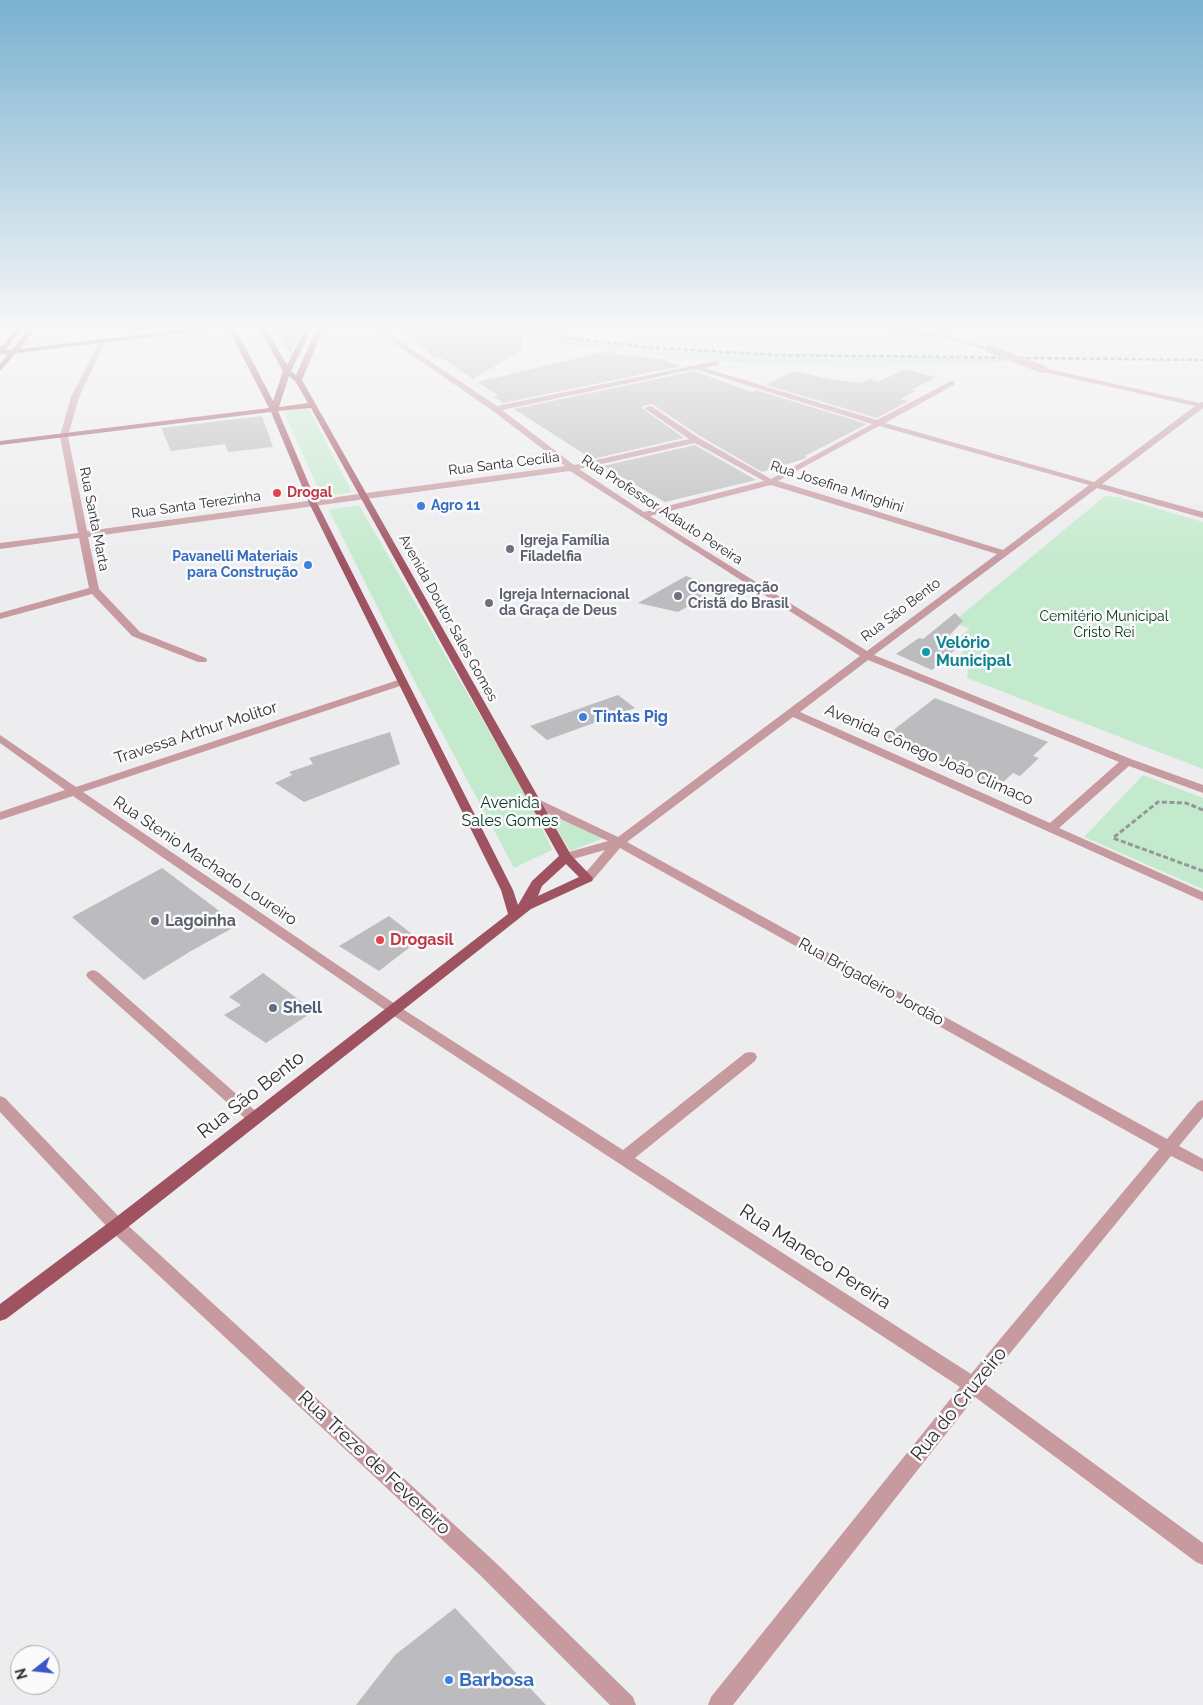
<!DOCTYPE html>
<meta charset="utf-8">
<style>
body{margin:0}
#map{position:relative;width:1203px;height:1705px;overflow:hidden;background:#ededef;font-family:Raleway,sans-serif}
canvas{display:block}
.north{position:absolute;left:10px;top:1645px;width:50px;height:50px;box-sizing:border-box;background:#fafafc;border:1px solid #a9a9aa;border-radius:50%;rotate:254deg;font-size:14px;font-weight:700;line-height:20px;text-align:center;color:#303030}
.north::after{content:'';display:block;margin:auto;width:18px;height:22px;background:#3c56c9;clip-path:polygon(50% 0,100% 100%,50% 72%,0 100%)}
</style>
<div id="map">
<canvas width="1203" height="1705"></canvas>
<div class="north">N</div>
</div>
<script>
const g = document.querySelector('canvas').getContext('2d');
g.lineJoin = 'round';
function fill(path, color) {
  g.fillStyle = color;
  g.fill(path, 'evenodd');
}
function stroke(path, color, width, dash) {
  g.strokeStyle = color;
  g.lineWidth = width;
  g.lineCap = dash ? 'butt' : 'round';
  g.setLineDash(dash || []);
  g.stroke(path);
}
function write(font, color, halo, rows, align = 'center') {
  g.font = font + ' Raleway,sans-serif';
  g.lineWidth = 5;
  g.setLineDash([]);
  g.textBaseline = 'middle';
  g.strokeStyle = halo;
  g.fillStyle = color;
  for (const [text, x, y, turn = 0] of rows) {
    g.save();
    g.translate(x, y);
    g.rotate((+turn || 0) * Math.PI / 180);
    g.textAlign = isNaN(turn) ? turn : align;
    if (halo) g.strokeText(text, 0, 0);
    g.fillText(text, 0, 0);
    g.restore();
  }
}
const green = new Path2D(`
 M451 328H499L609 344 697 352 851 357 1010 358 1009 362C899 368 786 368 676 358 601 351 526 339 451 328Z
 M309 409 352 492 322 497 284 412Z
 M1105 496 1118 497 1203 522V769L967 678 969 666 954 661 968 646 954 640 970 629 953 622Z
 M359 505 532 806 552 850 514 868 414 680 329 510Z
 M1143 775 1203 798V889L1084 837Z
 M549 815 604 838 570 851Z`);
const building = new Path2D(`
 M276 327H303L290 354Z
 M400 327H521L523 349 473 379 442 358 436 359Z
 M603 352 661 359 681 366 503 403 493 396 498 395 477 382Z
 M904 369 936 377 911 390 916 391 900 399 909 401 877 418 766 385 793 371 830 379 862 383 869 379 878 382Z
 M694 371 752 392 756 390 867 424 805 456 807 457 804 459 762 472 700 436 652 404 643 406 642 408 684 438 592 459 514 409Z
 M262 416 273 447 228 452 225 444 171 451 161 428Z
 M695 445 756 480 665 502 603 466Z
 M686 576 720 588 678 612 638 603Z
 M955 613 963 621 941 644 956 649 932 670 896 654 919 638 923 639Z
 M618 695 635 708 547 740 530 726Z
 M935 698 1048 742 1033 756 1039 758 1020 776 1013 773 999 786 883 738Z
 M390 732 400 764 304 802 275 783 292 775 289 772 313 764 309 758Z
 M162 868 238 925 191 951 144 980 72 917Z
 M389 916 412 934 410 947 379 971 339 946Z
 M263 973 314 1011 266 1043 224 1015 241 1005 229 997Z
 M455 1608 546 1705H356L395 1655Z`);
const path = new Path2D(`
 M1203 810 1186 803 1158 802 1113 838 1203 871`);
const minor = new Path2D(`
 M371 327H379L497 406 716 361H719V365L704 368 877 420 951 381H954V385L885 423 1094 482 1195 406 1039 371V367L1200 403 1203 402V408L1102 484 1203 512V518L1097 488 874 655 1131 759 1203 785V793L1129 766 1059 828 1203 892V901L793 717 627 842 1167 1139 1198 1102 1203 1100V1117L1179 1146 1203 1159V1172L1171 1156 985 1384 1203 1543V1565L1196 1562 975 1397 733 1705H708L711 1697 960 1387 388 1012 73 796 0 820V812L65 790 0 743V735L76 787 398 680H406L407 682 406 684 83 792 398 1006 623 1150 745 1053 750 1052 755 1053 757 1057 755 1061 635 1158 971 1374 1159 1149 620 848 592 881 587 882 581 878 605 850 566 861 562 860 560 857 562 854 608 841 532 806 530 803 532 800H540L618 837 860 656 570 471 88 537 99 589 140 632 206 658 207 660 206 662H198L132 636 92 594 0 619V613L89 588 79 538 0 549V543L78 533 60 436 71 397 100 341 105 342 79 397 68 436 87 531 565 466 493 411ZM695 369 872 424 771 479 699 438 651 406 644 408 689 439 574 465 502 410ZM879 426 1089 485 1003 550 778 481ZM695 443 764 481 644 512 579 469ZM771 485 997 554 867 651 650 516ZM868 660 1119 762 1050 823 800 712Z
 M849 327H874L945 335 993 349 990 351 945 339Z
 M1195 327H1203V330L1196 328Z
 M93 970 98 972 259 1114 262 1118 259 1122 254 1124 249 1122 88 978 86 975 88 972Z
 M0 1096 5 1098 123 1221 495 1562 633 1697 636 1705H610L481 1576 111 1231 0 1112Z`);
const major = new Path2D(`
 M17 327H24L5 350H12L29 327H36L20 349 205 327H235L273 401 283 371 258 327H265L287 365 306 327H313L291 371 296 375 317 327H324L302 380 571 855 593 878 592 881 531 909 123 1231 6 1319 0 1321V1304L111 1221 508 914 501 890 309 503 271 412 0 445V441L269 408 228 328 16 353 0 371V364L8 354 0 355V348ZM289 376 295 381 308 403 279 407ZM311 408 559 856 532 881 518 905 513 890 317 503 278 411ZM566 864 579 877 538 896 542 886Z`);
const rail = new Path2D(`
 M503 327 569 338 646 347 776 355 1203 360`);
const minorBridge = new Path2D(`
 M990 349 1042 369`);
const markers = [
 [277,493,5,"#e0444e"],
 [421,506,5,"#3f7fe0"],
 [510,549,5,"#6b7280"],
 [308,565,5,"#3f7fe0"],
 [678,596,5,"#6b7280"],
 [489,603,5,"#6b7280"],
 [926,652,5,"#0f9aa8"],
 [583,717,5,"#3f7fe0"],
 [155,921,5,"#6b7280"],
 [380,940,5,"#e0444e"],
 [273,1008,5,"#5c6f8a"],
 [449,1680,5,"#3f7fe0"]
];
const farStreetnames = [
 ["Rua Santa Cecília",504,464,-7],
 ["Rua Josefina Minghini",837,487,18],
 ["Rua Santa Terezinha",196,505,-8],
 ["Rua Professor Adauto Pereira",662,510,33],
 ["Rua Santa Marta",94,519,79],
 ["Rua São Bento",901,610,-37],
 ["Avenida Doutor Sales Gomes",448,618,61]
];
const farHealthnames = [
 ["Drogal",287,493]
];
const farShopnames = [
 ["Agro 11",431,506],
 ["Pavanelli Materiais",298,557,"right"],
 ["para Construção",298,573,"right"]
];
const farWorshipnames = [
 ["Igreja Família",520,541],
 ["Filadelfia",520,557],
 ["Congregação",688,588],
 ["Cristã do Brasil",688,604],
 ["Igreja Internacional",499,595],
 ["da Graça de Deus",499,611]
];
const farParknames = [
 ["Cemitério Municipal",1104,617],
 ["Cristo Rei",1104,633]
];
const cultureNames = [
 ["Velório",936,643],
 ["Municipal",936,661]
];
const shopNames = [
 ["Tintas Pig",593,717]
];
const streetNames = [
 ["Travessa Arthur Molitor",196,733,-18],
 ["Avenida Cônego João Climaco",929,755,24],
 ["Rua Stenio Machado Loureiro",205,861,34],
 ["Rua Brigadeiro Jordão",871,982,29]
];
const parkNames = [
 ["Avenida",510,803],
 ["Sales Gomes",510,821]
];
const worshipNames = [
 ["Lagoinha",165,921]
];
const healthNames = [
 ["Drogasil",390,940]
];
const serviceNames = [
 ["Shell",283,1008]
];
const nearStreetnames = [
 ["Rua São Bento",251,1095,-38],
 ["Rua Maneco Pereira",815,1257,33],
 ["Rua do Cruzeiro",959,1404,-51],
 ["Rua Treze de Fevereiro",374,1463,43]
];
const nearShopnames = [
 ["Barbosa",459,1680]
];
fill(green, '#c4eacd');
fill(building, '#bcbcbe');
stroke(path, '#969697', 3, [5, 2.5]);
fill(minor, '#c79aa0');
fill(major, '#9f5260');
stroke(rail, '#747474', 2.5, [4.5, 2.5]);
stroke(minorBridge, '#c79aa0', 8);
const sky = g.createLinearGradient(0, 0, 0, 566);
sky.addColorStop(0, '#79b1d0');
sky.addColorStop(0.58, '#f7f7f8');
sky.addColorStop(1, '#f7f7f800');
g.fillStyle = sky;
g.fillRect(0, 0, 1203, 566);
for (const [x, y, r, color] of markers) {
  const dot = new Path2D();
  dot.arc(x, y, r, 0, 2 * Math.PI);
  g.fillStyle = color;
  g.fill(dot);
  stroke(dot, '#fafafc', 2);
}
write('14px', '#303030', '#fafafc', farStreetnames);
write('bold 14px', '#be3a42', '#fafafc', farHealthnames, 'left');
write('bold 14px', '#366cbe', '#fafafc', farShopnames, 'left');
write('bold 14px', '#5b616d', '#fafafc', farWorshipnames, 'left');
write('14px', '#05371a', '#fafafc', farParknames);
write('bold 16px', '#0d838f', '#fafafc', cultureNames, 'left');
write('bold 16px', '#366cbe', '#fafafc', shopNames, 'left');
write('16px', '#303030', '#fafafc', streetNames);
write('16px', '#05371a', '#fafafc', parkNames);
write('bold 16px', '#5b616d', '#fafafc', worshipNames, 'left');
write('bold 16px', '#be3a42', '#fafafc', healthNames, 'left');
write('bold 16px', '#4e5e75', '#fafafc', serviceNames, 'left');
write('19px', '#303030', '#fafafc', nearStreetnames);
write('bold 19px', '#366cbe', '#fafafc', nearShopnames, 'left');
</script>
